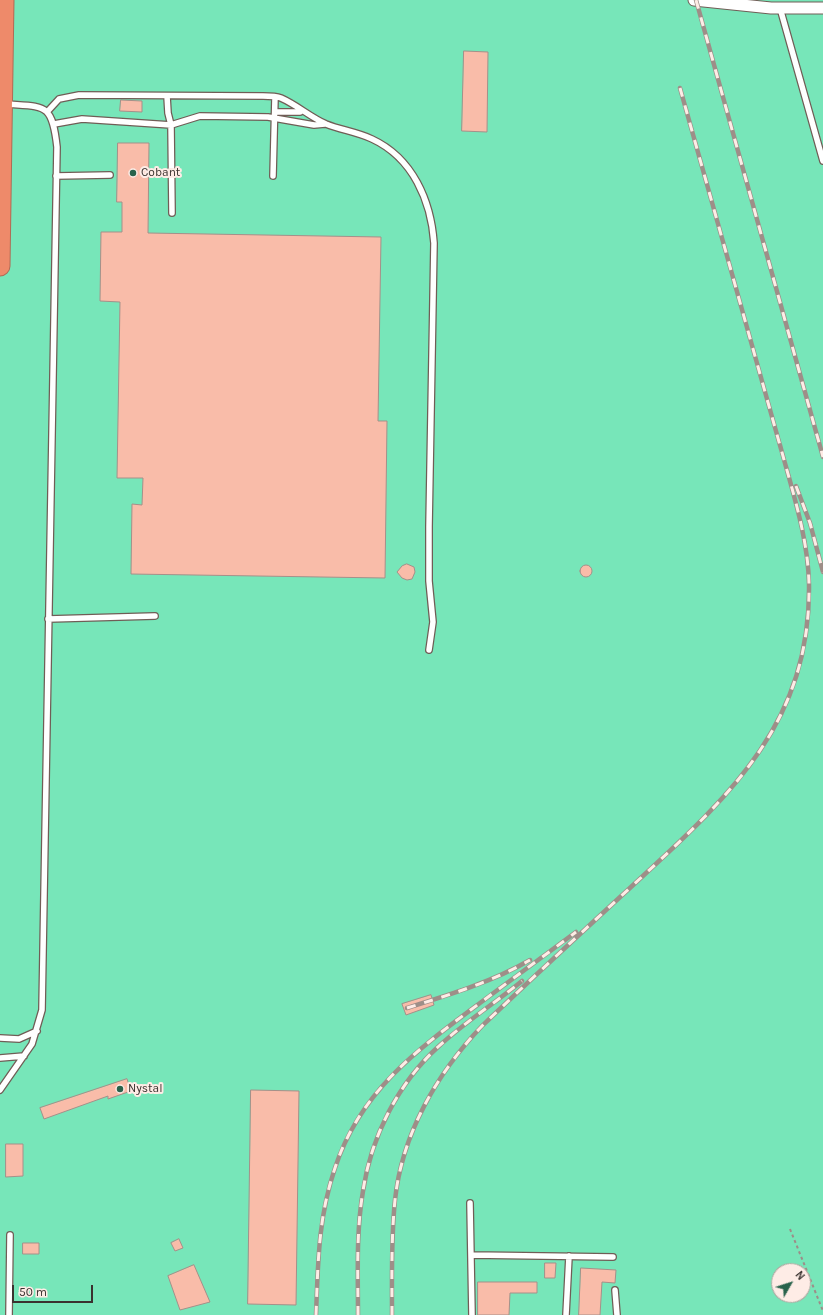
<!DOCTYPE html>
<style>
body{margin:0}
#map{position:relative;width:823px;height:1315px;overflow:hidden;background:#f4ddd6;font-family:Karla,sans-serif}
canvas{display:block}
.north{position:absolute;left:771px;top:1263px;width:40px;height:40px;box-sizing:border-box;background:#feece6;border:1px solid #b0a29d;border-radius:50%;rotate:51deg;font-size:11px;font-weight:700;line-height:16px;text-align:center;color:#3a322f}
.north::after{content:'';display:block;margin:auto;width:14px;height:18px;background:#28624b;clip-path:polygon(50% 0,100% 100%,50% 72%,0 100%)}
.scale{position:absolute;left:12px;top:1285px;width:81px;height:18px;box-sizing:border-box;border:2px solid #3a322f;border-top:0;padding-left:5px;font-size:12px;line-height:14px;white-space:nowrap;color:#3a322f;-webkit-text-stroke:3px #feece6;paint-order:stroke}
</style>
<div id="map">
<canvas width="823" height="1315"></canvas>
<div class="north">N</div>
<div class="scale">50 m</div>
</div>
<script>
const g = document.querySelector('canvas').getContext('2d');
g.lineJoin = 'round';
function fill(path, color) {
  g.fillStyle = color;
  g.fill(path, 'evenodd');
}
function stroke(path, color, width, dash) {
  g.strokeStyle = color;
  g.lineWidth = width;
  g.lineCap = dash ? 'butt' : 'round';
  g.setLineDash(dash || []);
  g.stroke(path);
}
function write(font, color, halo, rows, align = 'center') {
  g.font = font + ' Karla,sans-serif';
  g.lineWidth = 4;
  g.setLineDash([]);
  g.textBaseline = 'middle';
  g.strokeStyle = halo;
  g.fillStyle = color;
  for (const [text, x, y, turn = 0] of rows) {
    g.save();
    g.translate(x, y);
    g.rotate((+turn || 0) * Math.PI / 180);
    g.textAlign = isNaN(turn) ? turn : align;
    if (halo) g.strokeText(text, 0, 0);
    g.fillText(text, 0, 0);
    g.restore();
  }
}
const green = new Path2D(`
 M0 0H823V1315H0ZM779 1271H803V1295H779Z`);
const building = new Path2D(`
 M464 51 488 52 487 132 462 131Z
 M121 100 142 101V112L120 111Z
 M118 143H149L148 233 381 237 378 421H387L385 578 131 574 132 504 142 505 143 478H117L120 302 100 301 101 232H122V202H117Z
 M407 564 414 567 415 572 412 579 407 580 402 578 397 572 402 566Z
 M580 571a6 6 0 1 1 12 0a6 6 0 1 1-12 0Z
 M431 995 434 1005 406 1015 402 1004Z
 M127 1079 131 1091 108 1099V1096L44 1119 40 1108Z
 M251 1090 299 1091 296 1305 248 1304Z
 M6 1144H23V1176L6 1177Z
 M179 1239 183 1248 175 1251 171 1243Z
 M23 1243H39V1254H23Z
 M545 1263H556L555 1278H545Z
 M194 1265 210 1302 180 1310 168 1276Z
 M581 1268 616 1270 615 1283 602 1282 600 1315H579Z
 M478 1282H537V1293H510L509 1315H478Z`);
const path = new Path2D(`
 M790 1229 823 1311`);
const lane = new Path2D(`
 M780 8 823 161
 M167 96 168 113 171 125 172 213
 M47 112 59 99 79 95 263 96C269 96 276 96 281 98 297 105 310 117 326 124 341 130 357 132 372 139 413 158 431 201 434 243L429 526V581L433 622 429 650
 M275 112H300
 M54 124 82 119 171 125 200 116 268 117 314 125 325 124
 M56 176 110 175
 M273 176 275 97
 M48 619 155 616
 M0 1038 19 1039 37 1031
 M0 1058 24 1056
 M0 1090 32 1044 42 1010 57 147C52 102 45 107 5 104
 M470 1203 472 1315
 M471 1255 613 1257
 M615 1290 617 1315
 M9 1315 10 1235
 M566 1315 569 1256`);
const street = new Path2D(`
 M694 0 771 8H823`);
const highway = new Path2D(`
 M0 266 4 0`);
const rail = new Path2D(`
 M696 0 823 457
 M680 88 781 449
 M796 486 810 523 823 572
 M407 1008C449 995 492 982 530 960
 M316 1315C318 1264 318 1218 335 1168 360 1091 418 1049 480 1003 512 979 544 956 576 932
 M358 1315C358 1274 356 1232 363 1191 371 1137 398 1083 439 1046 465 1022 495 1003 522 981
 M392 1315C392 1277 391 1238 395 1200 402 1134 437 1073 482 1026 531 979 581 933 631 887 726 799 811 726 809 584 808 537 792 490 780 445`);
const markers = [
 [133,173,4,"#28624b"],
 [120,1089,4,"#28624b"]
];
const poiNames = [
 ["Cobant",141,173],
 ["Nystal",128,1089]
];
fill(green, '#77e6b9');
fill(building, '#f9bca9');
stroke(building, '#a59089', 1);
stroke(lane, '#705d56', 8);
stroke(street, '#705d56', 13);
stroke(highway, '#af6b55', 21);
stroke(path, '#9d8d88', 2, [3, 3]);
stroke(lane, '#fff', 5.5);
stroke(street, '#fff', 11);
stroke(highway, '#ee8a6a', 19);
stroke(rail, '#9e8e88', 4.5);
stroke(rail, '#feece6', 3, [9]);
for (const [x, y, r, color] of markers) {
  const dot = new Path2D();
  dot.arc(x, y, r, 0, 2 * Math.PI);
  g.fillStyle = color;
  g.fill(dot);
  stroke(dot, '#feece6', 1.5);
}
write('12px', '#3a322f', '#feece6', poiNames, 'left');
</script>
